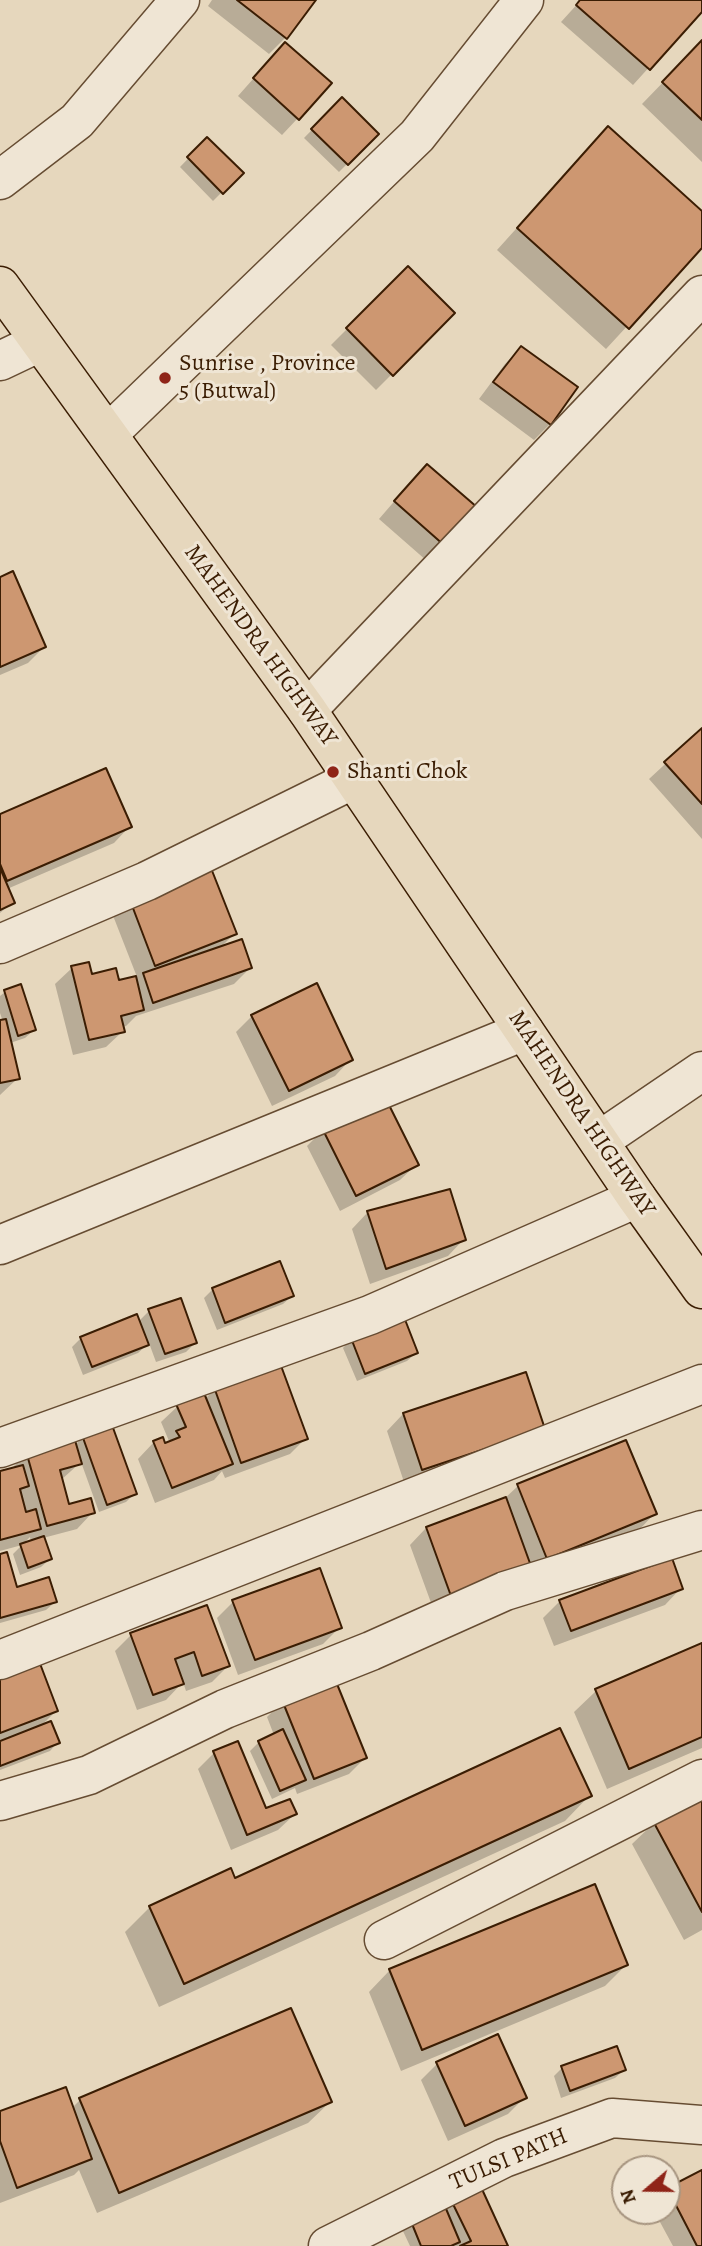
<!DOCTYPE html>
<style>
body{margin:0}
#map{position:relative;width:702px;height:2246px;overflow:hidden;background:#e6d7bd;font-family:Alegreya,serif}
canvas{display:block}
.north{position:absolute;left:611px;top:2155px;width:70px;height:70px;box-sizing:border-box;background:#efe5d4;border:2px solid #a79580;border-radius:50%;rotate:250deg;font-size:19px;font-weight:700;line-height:28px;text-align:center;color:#3b1d03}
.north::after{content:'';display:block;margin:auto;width:24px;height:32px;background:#8f2418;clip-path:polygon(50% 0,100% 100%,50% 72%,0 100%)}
</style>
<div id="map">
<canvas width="702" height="2246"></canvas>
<div class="north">N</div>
</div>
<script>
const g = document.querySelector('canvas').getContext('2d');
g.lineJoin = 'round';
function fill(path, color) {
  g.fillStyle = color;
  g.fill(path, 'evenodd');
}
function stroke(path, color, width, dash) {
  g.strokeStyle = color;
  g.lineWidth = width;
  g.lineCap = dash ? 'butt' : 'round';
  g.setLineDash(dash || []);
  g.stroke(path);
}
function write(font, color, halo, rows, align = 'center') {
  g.font = font + ' Alegreya,serif';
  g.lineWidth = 6;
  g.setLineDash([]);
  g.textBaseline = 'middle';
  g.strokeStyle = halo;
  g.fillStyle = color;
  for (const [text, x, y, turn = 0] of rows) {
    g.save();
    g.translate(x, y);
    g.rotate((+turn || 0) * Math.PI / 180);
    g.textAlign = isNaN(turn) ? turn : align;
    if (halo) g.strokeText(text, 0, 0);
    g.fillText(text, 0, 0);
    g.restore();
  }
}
const shadow = new Path2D(`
 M212 0H314L285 38 269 54 208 6Z
 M581 0H702V9L633 85 561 22Z
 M702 42V162L642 104Z
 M269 61 298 118 282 135 238 96Z
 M342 99 377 134 339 172 304 138Z
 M207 139 241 173 213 201 180 167Z
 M587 150 702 214V245L606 349 497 250Z
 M408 268 453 313 376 390 331 345Z
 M521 348 550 424 534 440 479 399 505 364Z
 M411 482 475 508 427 561 379 519Z
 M0 579 44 647 28 663 0 675Z
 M702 730V839L649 779Z
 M0 816 130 826 114 843 7 889 13 902 0 913Z
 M129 896 235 933 220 948 250 968 234 984 136 1016 126 1026 122 1027 123 1031 106 1047 73 1055 55 984 72 968 91 976 118 982 137 977 112 913Z
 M5 992 34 1030 25 1038 10 1043 18 1078 0 1095V1022H3L0 1013V996Z
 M252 1016 351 1059 335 1076 272 1106 236 1032Z
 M323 1130 417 1164 400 1180 340 1211 307 1146Z
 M368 1212 464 1239 448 1256 370 1284 352 1229Z
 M213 1289 292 1296 283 1304 217 1330 204 1298Z
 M149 1311 195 1343 186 1352 156 1362 149 1343 138 1353 83 1375 72 1347 81 1338 138 1322Z
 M351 1339 416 1353 407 1361 357 1381 343 1348Z
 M215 1389 306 1438 290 1454 225 1478 222 1471 214 1480 155 1503 138 1459 154 1442 164 1446 169 1441 161 1422 178 1406 205 1399Z
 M403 1414 543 1429 405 1485 387 1431Z
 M83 1437 135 1493 126 1502 99 1512 81 1462 61 1480 68 1506 93 1512 77 1529 43 1538 50 1559 41 1567 20 1575 13 1554 22 1545 0 1551V1473L11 1469 27 1453 75 1445ZM30 1537 31 1542 22 1545Z
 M625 1442 655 1513 639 1530 434 1611 410 1545 426 1528 504 1499 518 1486Z
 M0 1556 15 1589 55 1602 46 1610 0 1623Z
 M681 1588 665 1605 554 1646 543 1618 560 1601Z
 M233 1602 340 1627 323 1644 238 1675 217 1618Z
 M206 1607 228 1666 212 1682 186 1691 183 1682 166 1700 137 1710 115 1651 131 1635Z
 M702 1645V1748L607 1789 574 1712 596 1691Z
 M0 1669 56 1711 40 1727 58 1742 50 1751 0 1770Z
 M283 1701 365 1758 349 1774 297 1794 295 1788 272 1799 250 1751 259 1742 274 1735 267 1717Z
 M214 1753 265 1811 295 1814 278 1830 231 1850 198 1769Z
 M589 1796 565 1821 159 2007 125 1932 150 1907 230 1870 234 1880Z
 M702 1796V1930L684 1940 632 1844 654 1823Z
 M626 1965 605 1986 401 2071 369 1992 390 1970Z
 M437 2064 525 2097 508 2114 448 2141 421 2080Z
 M562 2068 624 2070 615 2078 561 2098 554 2076Z
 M80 2100 330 2102 308 2123 97 2213 79 2170 74 2175 0 2203V2113L72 2108Z
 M702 2172V2246H673L654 2211H667V2191Z
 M452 2201 506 2246H410L402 2229Z`);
const building = new Path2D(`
 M237 0H316L287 39Z
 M580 0H702V12L650 70 576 5Z
 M702 40V120L662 82Z
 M285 42 332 83 299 120 253 78Z
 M342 97 379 134 348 165 311 129Z
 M608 126 702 211V248L629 329 517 228Z
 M207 137 244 173 223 194 187 157Z
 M408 266 455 313 393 376 346 328Z
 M521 346 578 387 551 425 493 382Z
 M427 464 478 508 445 546 394 501Z
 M13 571 46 647 0 667V577Z
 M702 728V804L664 762Z
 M106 768 132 827 7 881 0 864V814Z
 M209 863 237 934 155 966 128 895Z
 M0 868 15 903 0 910Z
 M242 939 252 968 153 1003 143 973Z
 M89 962 92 974 116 968 119 980 136 976 144 1010 121 1016 125 1032 89 1040 71 966Z
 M317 983 353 1060 289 1091 251 1015Z
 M21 984 36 1030 18 1036 4 990Z
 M6 1019 20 1079 0 1083V1020Z
 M385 1097 419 1165 356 1196 322 1128Z
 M450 1189 466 1240 386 1269 367 1211Z
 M280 1261 294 1296 225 1323 212 1288Z
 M181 1298 197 1343 165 1354 148 1309Z
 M137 1314 149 1345 92 1367 80 1337Z
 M404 1317 418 1353 365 1374 351 1338Z
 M280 1363 308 1439 241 1463 214 1387Z
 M526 1372 545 1429 422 1470 403 1413Z
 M204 1393 233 1464 172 1488 153 1441 163 1437 165 1443 180 1437 176 1431 186 1427 176 1404Z
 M112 1425 137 1494 107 1505 82 1435Z
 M74 1437 82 1464 60 1470 69 1504 91 1498 95 1513 47 1526 26 1451Z
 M626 1440 657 1514 547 1559 517 1484Z
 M23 1465 29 1486 20 1489 26 1512 36 1509 41 1529 0 1540V1471Z
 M506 1497 531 1566 451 1596 426 1527Z
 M44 1536 52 1559 28 1568 20 1544Z
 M7 1552 17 1587 49 1577 57 1602 0 1618V1554Z
 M672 1558 683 1589 571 1631 559 1600Z
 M320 1568 342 1628 255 1660 232 1600Z
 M207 1605 230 1666 202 1676 194 1652 175 1659 184 1684 153 1695 130 1633Z
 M702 1643V1737L629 1769 595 1689Z
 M36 1653 58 1711 0 1733V1667Z
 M335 1679 367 1758 314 1779 282 1700Z
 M51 1721 60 1743 0 1766V1741Z
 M560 1728 592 1796 184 1984 149 1906 231 1868 235 1878Z
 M283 1729 306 1780 280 1791 258 1741Z
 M238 1741 266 1808 290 1799 297 1814 247 1835 213 1751Z
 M702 1794V1912L653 1821Z
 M595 1884 628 1965 422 2050 389 1969Z
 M291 2008 332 2102 119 2193 79 2098Z
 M498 2034 527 2098 465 2126 436 2062Z
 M617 2046 626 2070 570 2091 561 2066Z
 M66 2087 92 2159 17 2188 0 2141V2111Z
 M702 2170V2246H697L667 2188Z
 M481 2187 508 2246H460L471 2241 451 2200Z
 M444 2204 460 2242 451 2246H421L410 2219Z`);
const street = new Path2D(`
 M0 180 77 121 180 0
 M0 361 40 342
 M108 434 417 136 524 0
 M307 710 702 295
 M0 944 147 881 354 779
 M599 1141 702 1071
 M0 1245 524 1031
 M0 1448 370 1315 637 1198
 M0 1660 702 1384
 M0 1801 89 1775 225 1709 371 1651 505 1591 702 1530
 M384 1940 702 1779
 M328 2246 504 2158 612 2118 702 2125`);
const highway = new Path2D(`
 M0 286 307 710 637 1198 702 1289`);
const markers = [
 [165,378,7,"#8f2418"],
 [333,772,7,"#8f2418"]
];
const poiNames = [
 ["Sunrise , Province",179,364],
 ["5 (Butwal)",179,392],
 ["Shanti Chok",347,772]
];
const streetNames = [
 ["MAHENDRA HIGHWAY",260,646,54],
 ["MAHENDRA HIGHWAY",581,1114,56],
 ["TULSI PATH",509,2160,-23]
];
fill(shadow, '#0003');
fill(building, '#cd9771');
stroke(building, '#3b1d03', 2);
stroke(street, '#664c32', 41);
stroke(highway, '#3b1d03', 41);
stroke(street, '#efe5d4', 38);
stroke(highway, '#e6d7bd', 38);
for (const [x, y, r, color] of markers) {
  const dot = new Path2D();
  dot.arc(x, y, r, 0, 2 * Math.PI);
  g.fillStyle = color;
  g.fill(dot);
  stroke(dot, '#efe5d4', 2.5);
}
write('24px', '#3b1d03', '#efe5d4', poiNames, 'left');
write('24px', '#3b1d03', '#efe5d4', streetNames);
</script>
